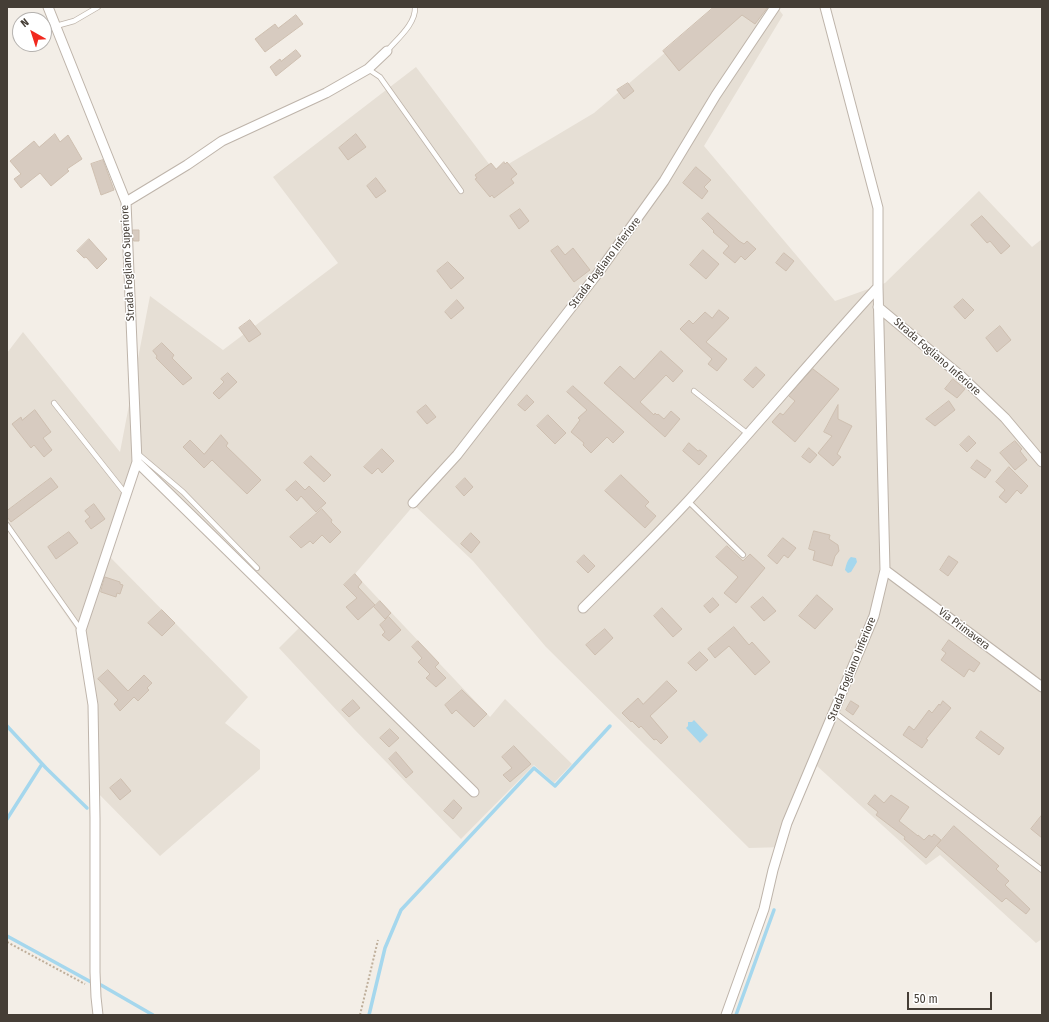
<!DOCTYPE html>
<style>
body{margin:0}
#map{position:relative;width:1049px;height:1022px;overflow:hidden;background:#f3eee7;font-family:"Fira Sans Condensed",sans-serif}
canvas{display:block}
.frame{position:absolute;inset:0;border:8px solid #453e36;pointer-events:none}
.north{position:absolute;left:12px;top:12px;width:40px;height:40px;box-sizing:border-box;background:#fff;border:1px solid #b5b2af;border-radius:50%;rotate:321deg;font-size:11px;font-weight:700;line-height:16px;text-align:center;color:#453e36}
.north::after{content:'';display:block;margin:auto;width:14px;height:18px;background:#f1291f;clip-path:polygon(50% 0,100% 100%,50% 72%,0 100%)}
.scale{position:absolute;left:907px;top:992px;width:85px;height:18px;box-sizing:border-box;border:2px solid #453e36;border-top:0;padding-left:5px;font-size:12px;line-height:14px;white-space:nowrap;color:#453e36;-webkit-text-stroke:3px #fff;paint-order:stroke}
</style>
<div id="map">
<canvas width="1049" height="1022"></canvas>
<div class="frame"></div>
<div class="north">N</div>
<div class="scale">50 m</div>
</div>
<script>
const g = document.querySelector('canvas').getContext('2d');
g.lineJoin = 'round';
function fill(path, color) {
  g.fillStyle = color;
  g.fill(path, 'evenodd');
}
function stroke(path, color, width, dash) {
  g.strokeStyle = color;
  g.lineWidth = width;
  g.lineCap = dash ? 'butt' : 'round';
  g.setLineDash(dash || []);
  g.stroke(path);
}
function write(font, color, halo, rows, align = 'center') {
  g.font = font + ' "Fira Sans Condensed",sans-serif';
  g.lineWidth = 3;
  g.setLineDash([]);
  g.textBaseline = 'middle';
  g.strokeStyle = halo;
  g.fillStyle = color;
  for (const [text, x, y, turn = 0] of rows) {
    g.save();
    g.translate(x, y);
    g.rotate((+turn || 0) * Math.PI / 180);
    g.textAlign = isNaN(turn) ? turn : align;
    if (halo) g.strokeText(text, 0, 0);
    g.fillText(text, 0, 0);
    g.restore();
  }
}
const residential = new Path2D(`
 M719 7H777L783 15 704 146 835 301 885 283 979 191 1032 247 1042 239V939L1036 943 940 855 926 865 817 766 794 816 785 847 749 848 546 647 473 561 414 505 355 574 490 717 505 699 572 764 554 783 534 765 461 839 354 729 279 648 299 628 139 469 110 557 248 697 225 723 260 750V769L160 856 92 787 90 704 77 631 7 530V353L23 332 120 452 150 296 223 350 338 263 273 177 416 67 495 172 594 113Z`);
const water = new Path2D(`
 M851 557 856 558 857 562 851 572 848 573 845 570C846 566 847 560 851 557Z
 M694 720 708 735 700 743 686 728 688 726V722H692Z`);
const stream = new Path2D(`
 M7 726 46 768 87 808
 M7 819 42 764
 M7 936 91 982
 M101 985 153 1015
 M369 1015 385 948 401 910 534 768 555 786 610 726
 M736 1015 774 910`);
const building = new Path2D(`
 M714 7H768L755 24 742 15 679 71 663 51Z
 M296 15 303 24 265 52 255 39 275 24 278 28Z
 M296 50 301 56 276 76 270 67 280 59 281 61Z
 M628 83 634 91 624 99 617 90Z
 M55 134 60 142 68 135 82 159 67 169 69 171 51 186 40 173 21 188 14 179 21 174 10 161 34 141 39 147Z
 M356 134 366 147 348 160 339 148Z
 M103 160 114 190 101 195 91 164Z
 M504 162 505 164 507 162 517 174 511 179 514 183 494 198 492 195 490 197 475 179 477 178 475 175 491 163 496 169Z
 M696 167 711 180 704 187 708 191 702 199 683 183Z
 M376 178 386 191 376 198 367 186Z
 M520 209 529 221 519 229 510 216Z
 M708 213 739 241 744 244 747 241 756 249 745 260 741 256 735 263 723 253 729 246 713 232 714 231 702 219Z
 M982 216 1010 246 1001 254 990 241 987 243 971 225Z
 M133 230H139V241H134Z
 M89 239 107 259 97 269 86 257 84 258 77 251Z
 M558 246 565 255 573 248 590 270 574 282 551 251Z
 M703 250 719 264 706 279 690 265Z
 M784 253 794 261 786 271 776 263Z
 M448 262 464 278 451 289 437 271Z
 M963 299 974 310 965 319 954 307Z
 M457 300 464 308 451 319 445 312Z
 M719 310 729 318 706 342 727 359 717 371 708 364 712 359 680 329 689 320 693 324 705 312 712 318Z
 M250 320 261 334 249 342 239 328Z
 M1000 326 1011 340 997 352 986 338Z
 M162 343 174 355 172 358 192 378 183 385 156 358 157 356 153 351Z
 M661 351 683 371 673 382 666 375 640 402 654 415 655 413 657 415 658 414 664 419 671 411 680 419 665 437 604 383 620 366 634 379Z
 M756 367 765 375 753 388 744 380Z
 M813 369 839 389 795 442 772 422 780 413 783 415 795 401 789 396Z
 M228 373 237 382 219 399 213 393 224 382 221 379Z
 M953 379 965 389 957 398 945 389Z
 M573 386 624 432 613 443 607 437 591 453 583 445 584 443 571 432 580 420 578 418 587 410 567 392Z
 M527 395 534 402 525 411 518 405Z
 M949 401 955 410 935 426 926 419Z
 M426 405 436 417 427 424 417 412Z
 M838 405V419L852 426 837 454 841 457 833 466 818 453 832 436 824 432Z
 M35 410 51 432 43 438 52 450 44 457 34 445 31 448 12 424 21 417 22 420Z
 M548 415 566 433 555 444 537 426Z
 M221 435 228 443 226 446 261 480 247 494 212 460 204 468 183 447 190 440 204 454Z
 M969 436 976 443 967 452 960 445Z
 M1015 441 1022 449 1020 451 1027 460 1015 470 1000 453Z
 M689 443 698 451 700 450 707 456 699 465 683 451Z
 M809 448 817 455 810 463 802 457Z
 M382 449 394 461 382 473 378 468 372 474 364 467Z
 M311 456 331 475 324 482 304 463Z
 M977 460 991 470 985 478 971 468Z
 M1009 467 1028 486 1021 494 1017 490 1006 503 999 497 1005 490 996 482Z
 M621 475 649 502 645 506 656 516 645 528 605 491Z
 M51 478 58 487 11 522 7 517V511Z
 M465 478 473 487 464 496 456 487Z
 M296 481 305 490 309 486 326 503 316 512 301 496 297 501 286 490Z
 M94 504 105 519 91 529 85 521 90 517 85 511Z
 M322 509 332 520 331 522 341 532 330 543 322 535 313 544 310 541 301 548 290 537Z
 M814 531 830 535 829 539 838 545 839 551 835 556 832 566 813 560 815 551 809 549Z
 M69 532 78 543 56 559 48 547Z
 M471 533 480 542 471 553 461 544Z
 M783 538 796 548 788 558 784 555 777 564 768 556Z
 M727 546 743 561 750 554 765 568 736 603 724 593 738 577 716 557Z
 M584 555 595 566 588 573 577 562Z
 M949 556 958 562 948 576 940 570Z
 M355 574 362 582 358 587 375 605 358 620 346 607 357 598 344 585Z
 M105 577 120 582V584L123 585 120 594 117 593 116 597 101 592Z
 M817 595 833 609 815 629 799 616Z
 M763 597 776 611 764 621 751 607Z
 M713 598 719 605 710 613 704 606Z
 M380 601 391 613 385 619 374 607Z
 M662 608 682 629 673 637 654 616Z
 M162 610 175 623 162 636 148 623Z
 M389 617 401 630 389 641 382 635 385 632 380 625Z
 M734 627 749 645 752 642 770 662 755 675 729 646 715 658 708 649Z
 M605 629 613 638 595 655 586 645Z
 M949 640 980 663 974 672 969 669 964 677 941 660 946 653 942 650Z
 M418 641 439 663 435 667 446 678 436 687 426 678 430 674 418 662 422 658 412 647Z
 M700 652 708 660 696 671 688 663Z
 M108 670 128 691 144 675 152 683 147 688 149 690 138 701 134 697 120 711 114 704 118 700 98 679Z
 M667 681 677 691 650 716 668 737 661 744 656 739 654 740 641 726 639 728 632 721 631 722 622 713 638 698 643 704Z
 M462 690 487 714 474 727 456 710 452 714 445 705Z
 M353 700 360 708 349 717 342 710Z
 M851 701 859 706 853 715 846 710Z
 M943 701 951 708 926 739 928 740 922 748 903 735 909 726 914 730 929 710 932 713 939 704 940 705Z
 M390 729 399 738 389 747 380 738Z
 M981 731 1004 748 999 755 976 738Z
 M514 746 531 764 510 782 503 775 512 768 502 757Z
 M396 752 413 772 406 778 389 759Z
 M121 779 131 791 120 800 110 788Z
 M875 795 884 803 891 795 909 807 899 821 918 836V835L924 840 929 835 932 837 934 834 941 840 926 858 904 839 905 837 876 815 878 812 868 804Z
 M454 800 462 808 453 819 444 811Z
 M1042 815V838L1031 829Z
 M954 826 999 866 996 869 1009 881 1005 885 1030 909 1026 914 1006 898 1002 902 937 846Z`);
const path = new Path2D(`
 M7 942 85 984
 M360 1015 378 940`);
const lane = new Path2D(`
 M56 26 74 21 98 7
 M387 51C397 39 416 24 415 7
 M368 69 380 77 461 191
 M694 391 748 434
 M54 403 126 494
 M137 453 183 492 257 568
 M688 501 743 555
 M7 525 81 630
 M834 712 1042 870`);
const street = new Path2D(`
 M48 7 126 202 137 462
 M126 202 187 165 222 141 326 93 368 69 387 51
 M878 307 962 377 1005 418 1042 462
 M413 503 457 455 598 273 664 181 716 95 775 7
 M885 570 1042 687
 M583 608C619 572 655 537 689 500 753 430 814 357 878 287
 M98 1015 96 997 95 972V818L93 705 81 630 137 462 474 792
 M726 1015 764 909 773 870 787 823 874 616 885 570 878 287V208L825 7`);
const streetNames = [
 ["Strada Fogliano Superiore",128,263,-93],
 ["Strada Fogliano Inferiore",605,263,-53],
 ["Strada Fogliano Inferiore",937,357,41],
 ["Via Primavera",964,629,37],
 ["Strada Fogliano Inferiore",852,669,-68]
];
fill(residential, '#e6dfd5');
fill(water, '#a5d7ed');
stroke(stream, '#a5d7ed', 3.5);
fill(building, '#d7cbc0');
stroke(building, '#cebfb0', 1);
stroke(lane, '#beb4aa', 6);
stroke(street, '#beb4aa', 11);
stroke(path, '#bfaf9b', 2, [2, 2]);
stroke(lane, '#fff', 4.5);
stroke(street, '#fff', 9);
write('11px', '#453e36', '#fff', streetNames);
</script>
